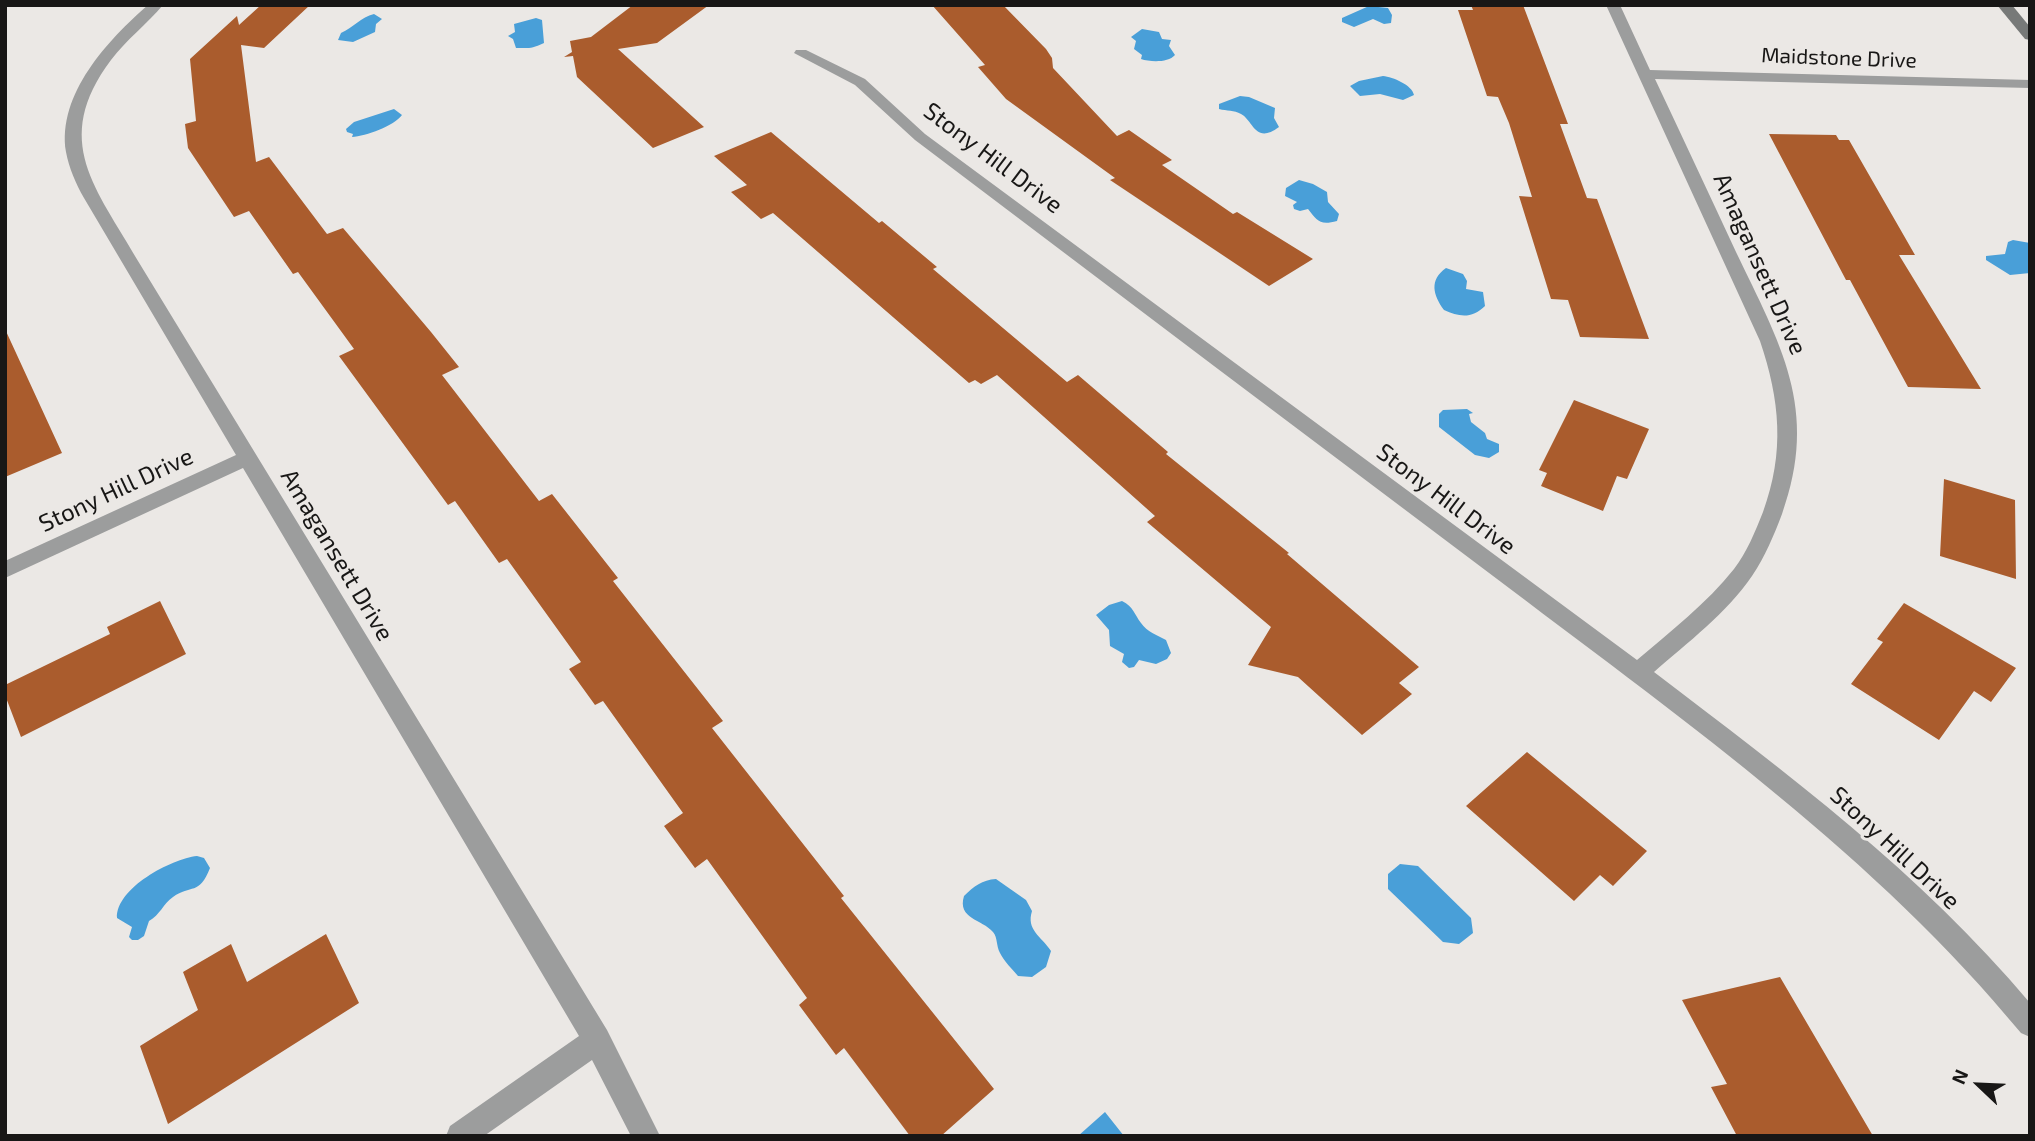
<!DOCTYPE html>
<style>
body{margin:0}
#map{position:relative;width:2035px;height:1141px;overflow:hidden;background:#ebe8e5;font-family:"Exo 2",sans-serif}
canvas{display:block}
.frame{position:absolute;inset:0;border:7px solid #181716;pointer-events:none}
.north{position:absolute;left:1944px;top:1050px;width:70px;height:70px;-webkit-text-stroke:5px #ebe8e5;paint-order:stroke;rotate:293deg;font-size:19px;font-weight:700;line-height:28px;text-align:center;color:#181716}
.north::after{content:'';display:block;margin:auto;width:24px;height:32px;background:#181716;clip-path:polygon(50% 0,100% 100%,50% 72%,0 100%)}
</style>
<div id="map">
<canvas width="2035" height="1141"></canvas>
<div class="frame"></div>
<div class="north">N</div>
</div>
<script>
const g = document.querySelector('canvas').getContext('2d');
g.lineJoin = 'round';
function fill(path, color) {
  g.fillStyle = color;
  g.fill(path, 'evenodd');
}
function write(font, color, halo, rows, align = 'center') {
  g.font = font + ' "Exo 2",sans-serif';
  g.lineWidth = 6;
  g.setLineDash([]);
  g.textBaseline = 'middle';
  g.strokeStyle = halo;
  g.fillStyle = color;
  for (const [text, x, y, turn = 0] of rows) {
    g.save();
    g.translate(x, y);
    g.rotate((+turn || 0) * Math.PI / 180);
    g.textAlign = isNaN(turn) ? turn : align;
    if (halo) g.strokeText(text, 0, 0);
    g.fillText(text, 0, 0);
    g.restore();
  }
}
const water = new Path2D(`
 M1369 6 1388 8 1392 15 1391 23 1384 24 1373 19 1354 27 1342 22V18Z
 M374 14 382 19 376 24 375 32 353 42 338 40 341 33C353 28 361 17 374 14Z
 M536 18 542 20 544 43C531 49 530 48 516 48L513 39 508 36 515 32 514 24Z
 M1142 29 1159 32 1162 39 1171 40 1169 46 1175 55C1168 63 1150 62 1141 59L1142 55 1134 49 1136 41 1131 37Z
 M1383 76C1393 77 1412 85 1414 95L1403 100 1380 94 1360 96 1350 86 1359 81Z
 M1240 96 1249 97 1275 108 1274 118 1279 127C1255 145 1253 120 1241 114 1234 110 1227 111 1219 109V104Z
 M394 109 402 115C394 126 366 136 352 137L353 134 347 132 346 129 354 122Z
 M1299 180 1313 184 1327 192 1328 202 1339 214 1337 221C1319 226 1317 220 1308 209L1300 211 1294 209 1293 205 1297 202 1285 196 1286 188Z
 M2013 240 2030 243V273L2010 275 1986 260V256L2005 254 2008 242Z
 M1446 268 1463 274 1467 281 1466 289 1483 292 1485 306C1472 319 1459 317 1444 310 1433 295 1429 280 1446 268Z
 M1467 409 1473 413 1469 414 1471 422 1485 433 1487 439 1499 444V452L1489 458 1475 455 1439 427V414L1443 410Z
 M1122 601C1134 607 1134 614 1141 623 1147 632 1157 635 1166 640L1171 653 1167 659 1156 664 1139 660 1134 667 1129 668 1122 662 1124 654 1110 646 1109 630 1096 615 1109 605Z
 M197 856 204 858 210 868C199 896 191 884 173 897 163 904 160 915 149 921L144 936 138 940H132L129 937 132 927 117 918C116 888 171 859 197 856Z
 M1400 864 1418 866 1471 918 1473 933 1459 944 1443 942 1388 889V874Z
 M996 879 1026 900 1032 911C1026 930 1041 936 1051 951L1046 967 1032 977 1018 976C1012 969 1004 961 1000 953 996 946 998 938 993 932 982 919 957 919 964 896 974 886 982 880 996 879Z
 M1105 1112 1124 1136H1078Z`);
const building = new Path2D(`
 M261 5H310L264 48 241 45 256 162 269 157 327 234 343 228 431 332 459 367 442 375 539 501 552 494 618 578 613 581 723 721 712 728 844 896 841 898 994 1089 941 1136H910L844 1048 836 1055 799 1005 807 998 707 859 695 868 664 826 683 813 603 701 595 705 569 669 581 662 507 559 499 563 455 501 448 505 339 356 354 349 298 272 293 274 249 211 234 217 188 148 185 124 196 121 190 59 237 16 239 25Z
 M633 5H709L657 43 618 49 704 127 653 148 577 77 573 56 564 57 572 52 570 41 591 37Z
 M932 5H1003L1046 49 1052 58 1053 68 1117 136 1129 130 1172 160 1162 165 1233 214 1237 212 1313 259 1269 286 1110 180 1115 178 1006 99 978 67 985 65Z
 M1471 5H1523L1568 124H1560L1587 198 1597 199 1649 339 1580 337 1568 300 1551 299 1519 196 1532 197 1509 123 1498 97 1487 96 1458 10H1473Z
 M771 132 879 223 882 221 937 267 933 269 1067 382 1078 375 1168 452 1166 454 1289 553 1287 554 1419 667 1399 683 1412 694 1362 735 1298 677 1248 665 1271 627 1147 522 1155 516 997 375 981 384 975 380 969 383 773 213 761 219 731 192 747 185 714 156Z
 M1769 134 1836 135 1839 140H1849L1915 255H1899L1981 389 1908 387 1850 280H1846Z
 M5 329 62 453 5 477Z
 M1574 400 1649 429 1627 479 1617 476 1603 511 1541 486 1547 473 1539 470Z
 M1944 479 2015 500 2016 579 1940 556Z
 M160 601 186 654 21 737 5 695V685L110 634 107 627Z
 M1904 603 2016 668 1991 702 1974 691 1939 740 1851 684 1883 642 1877 639Z
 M1527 752 1647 851 1613 886 1600 875 1574 901 1466 806Z
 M326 934 359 1003 168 1124 140 1046 198 1010 183 972 231 944 247 982Z
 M1780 977 1873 1136H1737L1711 1087 1727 1084 1682 1000Z`);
const street = new Path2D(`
 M148 5H163C147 24 126 40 111 60 50 141 97 189 138 261L607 1030 660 1136H631L592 1060 484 1136H446L450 1126 579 1036 243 468 5 578V561L236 455 84 198C76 184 69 168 66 152 57 94 108 40 148 5Z
 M1606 5H1620L1650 70 2030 80V88L1655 79C1682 136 1709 194 1736 252 1780 344 1820 409 1782 514 1774 535 1765 557 1752 576 1727 613 1687 643 1654 672 1789 775 1920 872 2030 1003V1037L2021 1033C1876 857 1690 725 1509 588 1311 439 1113 290 915 140L855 85 794 53 796 50H806L865 79 925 134 1637 660C1670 632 1707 603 1734 569 1747 552 1755 532 1763 512 1785 452 1780 400 1760 341Z`);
const secondary = new Path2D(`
 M1997 5H2012L2030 27V40L2025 39Z`);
const farStreetnames = [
 ["Maidstone Drive",1839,58,2]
];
const streetNames = [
 ["Stony Hill Drive",993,158,37],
 ["Amagansett Drive",1760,264,66],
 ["Stony Hill Drive",116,490,-25],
 ["Stony Hill Drive",1446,499,37],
 ["Amagansett Drive",337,555,59],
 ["Stony Hill Drive",1895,848,43]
];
fill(water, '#499fd8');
fill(building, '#aa5c2d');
fill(street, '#9c9d9d');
fill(secondary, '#777978');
write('21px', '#181716', '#ebe8e5', farStreetnames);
write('24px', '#181716', '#ebe8e5', streetNames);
</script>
